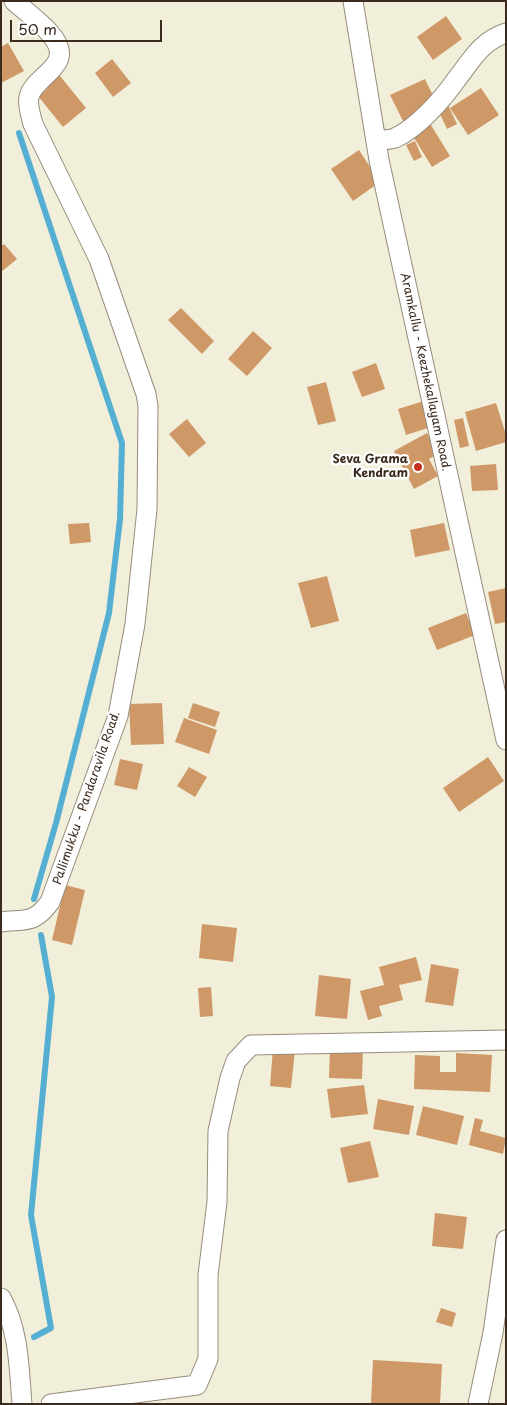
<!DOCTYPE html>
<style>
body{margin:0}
#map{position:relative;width:507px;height:1405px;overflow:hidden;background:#f1eeda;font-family:"Playpen Sans",sans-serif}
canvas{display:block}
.frame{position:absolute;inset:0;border:2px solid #3b2a1e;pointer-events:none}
.scale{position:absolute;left:10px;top:20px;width:152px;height:22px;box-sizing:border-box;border:2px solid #3b2a1e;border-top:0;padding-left:6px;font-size:15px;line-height:18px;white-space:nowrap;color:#3b2a1e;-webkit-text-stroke:4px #fff;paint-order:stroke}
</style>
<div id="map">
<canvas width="507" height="1405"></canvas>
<div class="frame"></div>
<div class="scale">50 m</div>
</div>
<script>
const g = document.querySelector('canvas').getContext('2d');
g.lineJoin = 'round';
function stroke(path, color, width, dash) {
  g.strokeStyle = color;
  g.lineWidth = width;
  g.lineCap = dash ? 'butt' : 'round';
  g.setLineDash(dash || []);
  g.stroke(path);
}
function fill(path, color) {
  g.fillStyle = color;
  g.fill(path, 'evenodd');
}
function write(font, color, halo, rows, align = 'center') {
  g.font = font + ' "Playpen Sans",sans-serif';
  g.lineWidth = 4.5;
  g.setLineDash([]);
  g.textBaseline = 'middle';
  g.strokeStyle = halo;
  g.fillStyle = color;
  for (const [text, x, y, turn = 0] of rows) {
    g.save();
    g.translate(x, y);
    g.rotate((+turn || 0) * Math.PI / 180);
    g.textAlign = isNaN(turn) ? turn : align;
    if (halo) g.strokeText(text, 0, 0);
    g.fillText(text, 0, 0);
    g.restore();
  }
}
const stream = new Path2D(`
 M19 133 122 443 120 519 109 613 56 823 34 899
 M34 1337 51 1328 31 1215 52 997 41 935`);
const building = new Path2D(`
 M446 16 462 39 433 60 417 37Z
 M8 43 24 71 1 83V47Z
 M112 59 131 83 113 97 95 73Z
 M56 71 86 108 63 127 38 96 47 89 42 83Z
 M425 79 435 100 406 127 390 95Z
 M481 88 499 115 468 135 450 108Z
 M447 103 457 124 447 129 437 108Z
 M431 125 450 156 432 167 413 136Z
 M415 141 422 157 414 161 406 145Z
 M359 150 380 182 353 201 331 169Z
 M4 244 17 259 1 272V246Z
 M181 308 214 341 202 354 168 320Z
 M253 331 272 348 247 376 228 359Z
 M376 363 385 389 362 397 352 372Z
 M326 382 336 421 318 425 307 387Z
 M424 401 431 427 406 435 398 409Z
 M496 403 506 435V442L476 451 465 412Z
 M463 418 469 446 460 448 454 420Z
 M187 419 206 443 189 457 169 434Z
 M427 433 438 454 429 459 438 476 414 489 394 451Z
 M496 464 498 490 472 491 470 466Z
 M89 523 91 542 70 544 68 524Z
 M444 523 450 550 415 557 410 530Z
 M327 576 339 621 311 628 298 583Z
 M506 588V622L495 624 488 592Z
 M466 613 475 635 437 650 428 628Z
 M162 703 164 744 131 745 129 704Z
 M193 703 220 712 215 727 188 718Z
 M184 718 217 730 209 754 175 742Z
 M488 757 504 781 459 812 443 788Z
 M120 759 143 764 137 790 114 785Z
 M189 767 207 777 195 797 177 786Z
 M65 885 85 890 72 945 52 940Z
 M202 924 237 928 233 962 199 958Z
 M416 957 422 980 399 985 403 1000 379 1006 382 1016 368 1020 360 991 384 985 379 967Z
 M431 964 459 969 453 1006 425 1002Z
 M319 975 351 979 347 1019 315 1016Z
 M211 987 213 1016 200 1017 198 988Z
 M330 1047 363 1048 362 1079 329 1078Z
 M273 1048 295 1050 291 1088 270 1086Z
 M456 1053 492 1055 490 1092 414 1089 415 1055 440 1056V1072H456Z
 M364 1085 368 1114 331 1118 327 1089Z
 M378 1099 414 1106 409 1135 373 1129Z
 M423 1106 464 1116 457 1145 416 1135Z
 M475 1118 483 1120 480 1131 506 1138 503 1154 469 1145Z
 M370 1141 379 1177 348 1183 340 1148Z
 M435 1213 467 1217 463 1249 432 1246Z
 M441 1308 456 1313 452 1327 436 1322Z
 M373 1360 442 1364 440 1404H371Z`);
const street = new Path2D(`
 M353 1 379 160 506 740
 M376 140C382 140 389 140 395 138 417 128 442 100 456 80 472 60 480 42 506 33
 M1 922C26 919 34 924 50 902L118 716 135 624 147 509 148 406 146 394 99 259 33 124C31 116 27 105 29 97 33 78 67 68 58 46 53 31 26 12 14 1
 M1 1298C19 1330 19 1367 22 1404
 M51 1404 197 1385 208 1359V1275L217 1202 218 1131 230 1078 236 1061 251 1045 506 1040
 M478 1404 493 1333 506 1240`);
const markers = [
 [418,467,5,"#c8321e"]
];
const streetNames = [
 ["Aramkallu - Keezhekallayam Road.",425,372,78],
 ["Pallimukku - Pandaravila Road.",87,798,-71]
];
const poiNames = [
 ["Seva Grama",408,460],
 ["Kendram",408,474]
];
stroke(stream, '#54afd2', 6);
fill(building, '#cf9867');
stroke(street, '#968c7c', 21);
stroke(street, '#fff', 19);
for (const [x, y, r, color] of markers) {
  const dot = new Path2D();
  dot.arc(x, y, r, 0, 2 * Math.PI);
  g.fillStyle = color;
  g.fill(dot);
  stroke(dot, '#fff', 2);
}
write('12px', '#3b2a1e', '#fff', streetNames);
write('bold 12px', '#3b2a1e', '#fff', poiNames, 'right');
</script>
